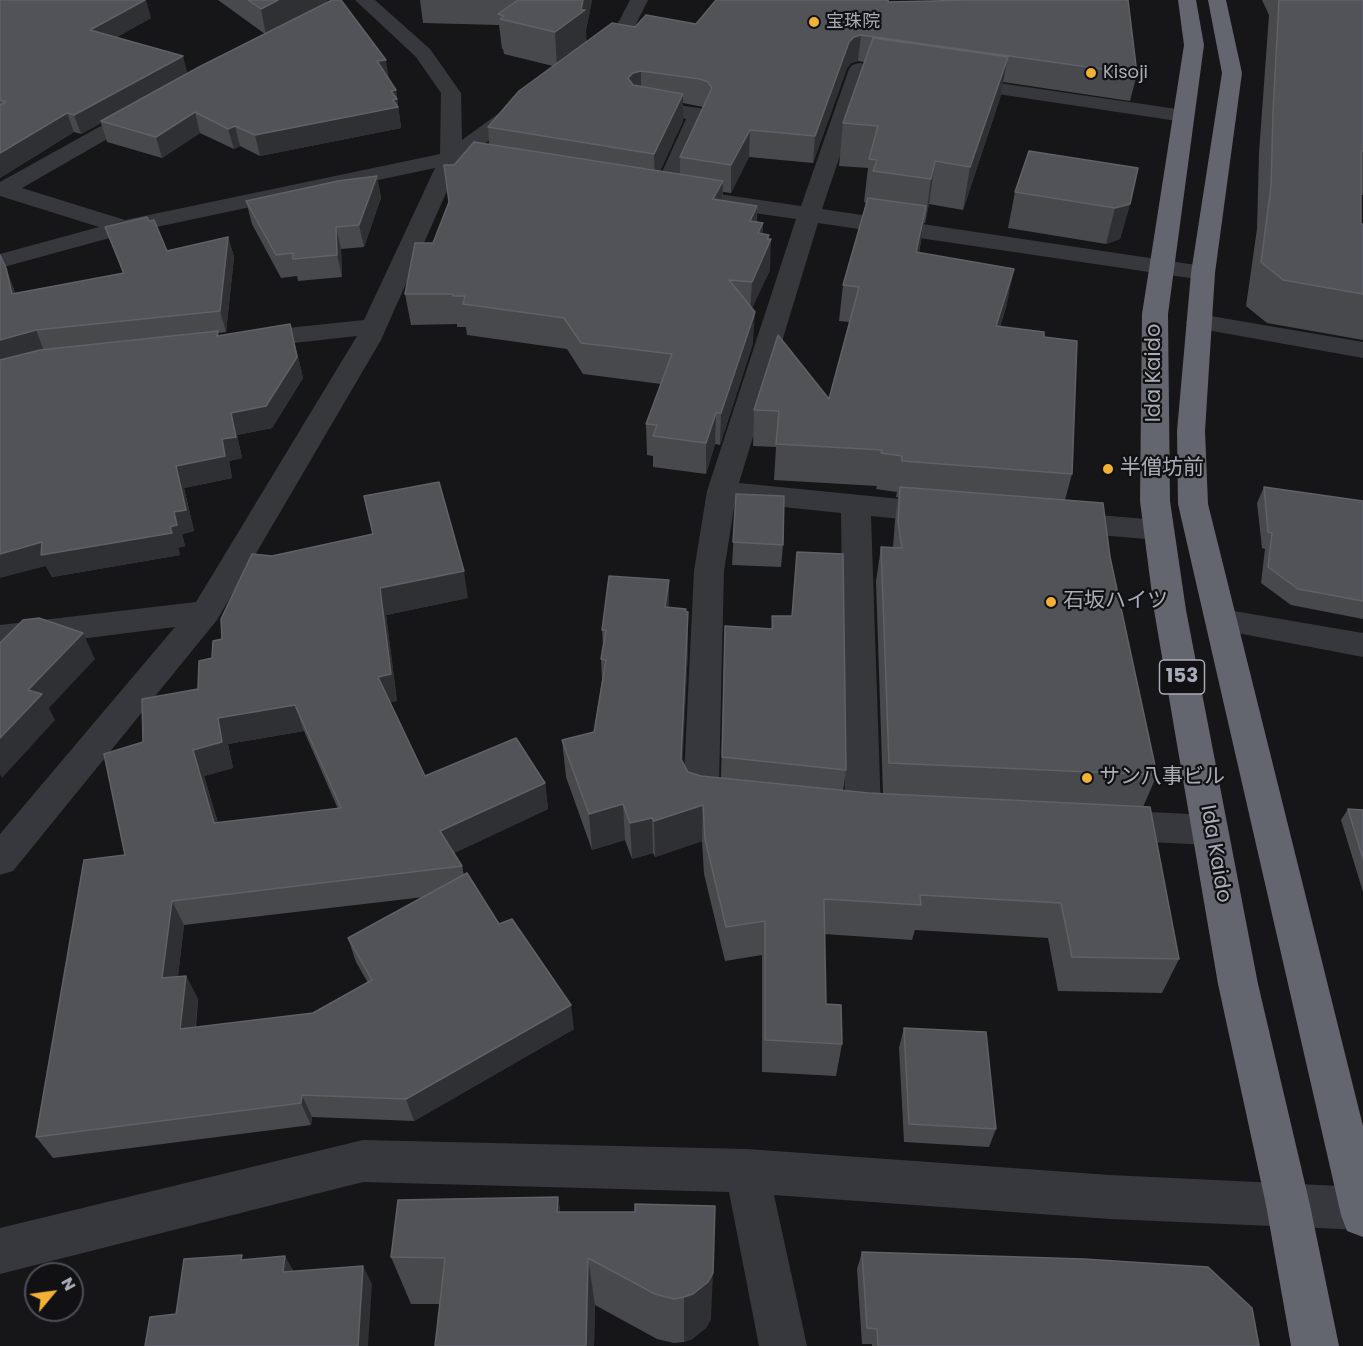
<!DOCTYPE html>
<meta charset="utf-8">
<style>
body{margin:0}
#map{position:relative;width:1363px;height:1346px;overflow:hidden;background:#161618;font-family:Poppins,sans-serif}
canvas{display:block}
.north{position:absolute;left:24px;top:1262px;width:60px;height:60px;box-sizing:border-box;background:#111113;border:2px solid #4d4f55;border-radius:50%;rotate:61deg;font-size:16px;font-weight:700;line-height:24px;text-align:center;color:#a8adb8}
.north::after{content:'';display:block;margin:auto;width:21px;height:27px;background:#f2b134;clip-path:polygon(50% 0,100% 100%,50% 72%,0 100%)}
</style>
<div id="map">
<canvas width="1363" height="1346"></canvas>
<div class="north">N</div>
</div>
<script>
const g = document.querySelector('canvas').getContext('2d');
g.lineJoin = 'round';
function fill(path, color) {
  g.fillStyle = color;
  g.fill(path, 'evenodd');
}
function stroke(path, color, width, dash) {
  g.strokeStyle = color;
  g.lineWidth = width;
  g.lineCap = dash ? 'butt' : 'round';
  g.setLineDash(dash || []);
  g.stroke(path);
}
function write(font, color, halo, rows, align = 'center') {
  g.font = font + ' Poppins,"Noto Sans JP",sans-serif';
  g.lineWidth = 4.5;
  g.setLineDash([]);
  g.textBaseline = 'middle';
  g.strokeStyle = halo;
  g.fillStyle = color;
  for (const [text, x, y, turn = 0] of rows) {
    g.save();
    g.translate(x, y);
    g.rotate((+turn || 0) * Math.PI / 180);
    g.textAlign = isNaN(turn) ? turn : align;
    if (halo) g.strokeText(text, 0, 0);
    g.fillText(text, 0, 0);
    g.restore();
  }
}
const minor = new Path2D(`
 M355 0H375L430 49 461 93 462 140 517 100 524 98 531 100 534 104 531 108 470 155 512 162 515 167 512 172 504 174 458 166 381 340 217 620 13 871 0 875V834L175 627 0 649V625L196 602 357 336 249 348 240 345 236 340 240 335 249 332 364 320 435 168 128 233 0 268V254L99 227 0 196V182L135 107 142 105 149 107 152 111 149 115 22 188 125 220 440 154 441 93 416 57Z
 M630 0H648L632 32 599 57H585L582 53 585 49 617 25Z
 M859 63 907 70 914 72 917 76 914 80 907 82 867 76 822 209 1203 266 1212 268 1215 273 1212 278 1203 280 818 223 739 483 941 503 951 506 956 513 951 520 941 523 871 516 881 812 876 822 863 827 850 822 845 812 841 513 735 502 724 571 719 783 738 788 743 798 738 808C721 814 705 812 688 806L683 796 694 571 707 491 796 219 712 207 704 205 701 200 704 195 712 193 801 206 849 69 852 65Z
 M958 77 1184 110 1191 112 1194 116 1191 120 1184 122 951 87 948 83 951 79Z
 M641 100 699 108 706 110 709 114 672 197 664 199 656 197 653 192 686 119 634 110 631 106 634 102Z
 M1199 314 1363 342V358L1190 327 1186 322 1190 317Z
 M1061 512 1159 520 1170 523 1174 530 1170 537 1159 540 1061 532 1050 529 1046 522 1050 515Z
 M1222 609 1363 633V657L1211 628 1206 620 1211 612Z
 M1108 810 1210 815 1223 819 1228 830 1223 841 1210 845 1108 840 1095 835 1090 825 1095 815Z
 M363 1140 747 1149 1110 1175 1361 1187 1363 1188V1230L1110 1219 774 1195 807 1346H759L729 1192 363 1182 0 1274V1228Z`);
const highway = new Path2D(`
 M1178 0H1196L1204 45 1168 314 1170 501 1186 610 1258 984 1310 1205 1339 1346H1291L1266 1205 1218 984 1154 610 1140 501 1142 314 1184 45Z
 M1208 0H1226L1242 73 1215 273 1205 431 1208 504 1363 1126V1237L1347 1231 1341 1215 1178 504 1177 431 1191 273 1222 73Z`);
const wall = new Path2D(`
 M0 0 151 18 117 37 188 73 265 34 218 0H327V2L389 80 396 90 401 128 260 156 240 146 234 149 200 133 162 158 107 142 101 123 81 134 74 132 0 178Z
 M420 0H592L586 30V42L635 27 696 24 889 0V2L1137 74 1130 101 1003 82 1000 98 963 210 929 204 925 223H924L919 253 1007 304 1000 327 1044 337 1072 474 1065 500 1110 557 1157 775 1143 807 1179 959 1162 993 1058 991 1048 938 915 930 912 940 824 934 826 1004 842 1044 836 1076 762 1072V955L725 961 704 874 702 841 655 857 653 853 632 859 625 840 592 850 566 777 562 740 594 732 602 680 601 659 603 647 602 630 669 580V608L688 612V649L682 762 688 772 701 776 721 778 725 626 771 629 772 616 846 770 843 791 883 794 876 581 881 547H893L895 521 898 497H896L897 492 876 489 877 486 774 480 776 447 753 446 754 410 829 399 850 322 839 321 843 285 866 203 864 202 868 168 839 166 843 123 864 62 858 61 851 63 847 68 813 163 749 157 731 193 723 192 722 200 757 206V222L763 223 762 234 769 235 770 270 752 308 753 343 720 445 715 444 706 474 653 467V456L647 455 646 424 661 384 583 374 567 349 467 335 466 327H457V324L411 325 405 294 433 243 449 203 444 165H454L489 145 488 127 553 66 504 54 503 49H502L499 25 423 23ZM683 103 703 107 680 157V174L660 171 683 121Z
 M1262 0H1363V195H1361V224H1363V340L1267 323 1246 306 1257 229 1259 153 1269 15Z
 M377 176 381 198 364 247 341 249 342 277 298 281 297 276 281 278 252 224 246 201Z
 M1015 192 1130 204 1120 239 1106 244 1008 228Z
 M149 221 167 251 228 237 234 257 226 332 218 333 219 336 290 324 303 378 272 428 237 435 242 458 229 461 232 478 184 488 194 531 182 534 185 546 178 548 180 555 52 577 46 566 6 268 15 293 123 274 105 227Z
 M1264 487 1363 501V619L1291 605 1261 583 1265 549 1262 548 1257 503Z
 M736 494 783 545 781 567 732 565Z
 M468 598 386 615 397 701 390 702 425 776 545 783 548 809 454 853 462 866 464 875 574 1029 414 1121 312 1117 311 1125 53 1158 36 1137 125 855 143 742 198 689 212 658 213 641ZM304 731 338 809 218 823 204 776 233 768 228 744ZM424 897 348 938 356 962 368 983 313 1013 196 1027 198 999 186 976H178L184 925Z
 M1348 809 1363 810V892L1341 820Z
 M904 1028 996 1129 989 1147 904 1142 899 1048Z
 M558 1197 560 1212H635L711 1319 706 1328 692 1339 684 1342 674 1343 657 1339 595 1305 594 1346H435L440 1304H411L391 1257Z
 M862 1252 1259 1346H872V1344H862L857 1269Z`);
const shadedWall = new Path2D(`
 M146 0 151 18 96 49 90 30Z
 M278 0H327L328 3 266 35 261 9Z
 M583 0H592L586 30 587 45 557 67 555 32 581 10Z
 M861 35 858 61 851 63 847 68 813 163 815 136 849 42 854 37Z
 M183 56 188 75 101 121V123L81 134 74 115Z
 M1008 57 1000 98 963 210 970 167Z
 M386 60 389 80 377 61Z
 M641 71V98L628 78 633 73Z
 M396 90 401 128 260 156 255 135Z
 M683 94V121L655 182 654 154Z
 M195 112 200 133 162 158 156 137Z
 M67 113 74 132 0 178V153Z
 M235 126 240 146 234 149 228 129Z
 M750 130 749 157 731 193V165Z
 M935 161 929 204 925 223 931 179Z
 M377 176 381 198 364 247 359 225Z
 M723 181 722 210 713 199Z
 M1130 204 1120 239 1106 244 1115 208Z
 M757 206 756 236 750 221Z
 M926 206 921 241 911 287 916 252Z
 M763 223 762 253 758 233Z
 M336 227 341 249 342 277 337 255Z
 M769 235 768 246 771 239 770 270 750 312 752 282Z
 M228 237 234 257 226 332 220 311Z
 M6 268 14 289 21 315 12 294Z
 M1014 269 1007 304 989 362 996 326Z
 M755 312 753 343 720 445 721 413Z
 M290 324 303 378 272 428 237 435 242 458 229 461 232 478 184 488 194 531 182 534 185 546 178 548 180 555 52 577 46 566 0 578V554L42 542 170 527 174 512 176 466 222 439 231 413Z
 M36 330 44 351 0 364V340Z
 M716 413 715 444 706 474V443Z
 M464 571 468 598 386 615 397 701 385 703 378 677 380 588Z
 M669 580V617L665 607Z
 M688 612V649L681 796V759Z
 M83 633 95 659 49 708 55 720 2 778 0 774V738L28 690Z
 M295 705 304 731 228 744 233 768 204 776 225 849 214 823 193 750 218 718Z
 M545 783 548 809 446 857 440 831Z
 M623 804 625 840 592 850 589 814Z
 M703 805 702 841 655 857 654 821Z
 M652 818 653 853 632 859 630 823Z
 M172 901 184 925 175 1002 162 978Z
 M186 976 198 999 193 1052 180 1029Z
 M571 1005 574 1029 414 1121 406 1099Z
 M302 1095 312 1117 311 1125 301 1103Z
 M558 1197 566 1247 557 1212Z
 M285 1256 296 1275 283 1272Z
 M588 1258 595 1305 594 1346H586Z
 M363 1266 372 1284 368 1346H358Z
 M713 1273 711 1319 706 1328 692 1339 684 1342V1297Z`);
const building = new Path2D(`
 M0 0H145L90 30 183 56 74 115 67 113 0 153V105L6 102 0 100Z
 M248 0H278L261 9Z
 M332 0H341L386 60 377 61 396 90 391 91 397 99 393 100 398 107 255 135 235 126 228 129 195 112 156 137 101 121 199 67Z
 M518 0H583L581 10H585L555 32 500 19 504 16 498 14Z
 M716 0H888V2L974 0H1128L1137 74 861 35 854 37 849 42 815 136 750 130 731 165 680 157 712 88 708 82 700 79 641 71 633 73 628 78 633 85 683 94 654 154 488 127 519 91 612 23 635 27 646 15 696 24Z
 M1279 0H1363V151H1361V224H1363V294L1283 280 1261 262 1271 187 1273 112Z
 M873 38 1008 57 970 167 935 161 931 179 873 171 877 160 869 159 878 126 843 123Z
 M474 142 723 181 713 199 757 206 750 221 763 223 758 233 769 235 767 239H771L752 282 729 280 755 312 721 413H716L706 443 653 436 657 425 646 424 672 354 581 343 564 318 463 304 465 296H453V294H405L415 243H433L449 202 444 165H454Z
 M1029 151 1138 168 1130 204 1115 208 1015 192Z
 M377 176 359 225 336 227 337 255 293 259V253L276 255 246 201 338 181Z
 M868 198 926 206 916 252 1014 269 996 326 1044 332V337L1077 341 1072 474 902 461V456L881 453 882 450 776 444 779 411 754 410 778 335 829 399 859 287 843 285Z
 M147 217 149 221 154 220 167 251 228 237 220 311 36 330 0 340V255L6 268 12 294 124 273 105 227Z
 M290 324 297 357 266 406 231 413 236 437 222 439 225 456 176 466 186 510 174 512 177 525 170 527 172 533 41 555 42 542 0 554V360L40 350 218 331 217 336Z
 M439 482 464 571 380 588 391 674 378 677 425 776 516 738 545 783 440 831 462 866 172 901 162 978 186 976 180 1029 313 1013 372 980 348 938 467 873 499 924 512 919 571 1005 406 1099 302 1095 301 1103 36 1137 84 860 125 855 104 754 143 742 142 699 198 689 199 661 212 658 213 641 222 639 221 619 252 554 272 556 373 534 364 496ZM295 705 341 808 214 823 193 750 222 742 218 718Z
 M900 487 1103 503 1110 557 1157 775 889 763 881 547 902 548 898 522Z
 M1264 487 1363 501V601L1298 589 1268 567 1272 533 1268 532Z
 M736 494 784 496 783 545 733 542Z
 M797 552 843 554 846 770 722 757 725 626 773 629 772 616H792Z
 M609 576 669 580 665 607 686 609 685 611 688 612 681 759 688 772 701 776 869 793 1150 807 1179 959 1072 957 1061 903 920 895 921 905 824 899 826 1004 841 1005 842 1044 765 1040V921L726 927 705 839 703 805 654 821 652 818 630 823 623 804 589 814 562 740 594 732 606 660 601 659 606 630H602Z
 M39 618 83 633 28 690 42 694 0 738V643L23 620Z
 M1348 809 1363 810V859Z
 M904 1028 986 1032 996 1129 909 1124Z
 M558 1197 557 1212H635V1204L715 1206 713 1273 708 1282 693 1294 684 1297 674 1299 655 1294 588 1258 586 1346H435L445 1258 391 1257 398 1200Z
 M862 1252 1084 1259 1208 1267 1252 1308 1259 1346H878L877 1329 867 1328Z
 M242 1255 241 1260 285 1256 283 1272 363 1266 358 1346H145L150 1317 176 1314 184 1259Z`);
const markers = [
 [814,22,6,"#f2b134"],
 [1091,73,6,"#f2b134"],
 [1108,469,6,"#f2b134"],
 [1051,602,6,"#f2b134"],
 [1087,778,6,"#f2b134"]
];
const farPoinames = [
 ["宝珠院",826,22],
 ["Kisoji",1103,73]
];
const shields = [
 [1182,677,45]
];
const shieldNames = [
 ["153",1182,677]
];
const streetNames = [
 ["Ida Kaido",1155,373,-90],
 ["Ida Kaido",1215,854,80]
];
const poiNames = [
 ["半僧坊前",1120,469],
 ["石坂ハイツ",1063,602],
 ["サン八事ビル",1099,778]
];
fill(minor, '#37383d');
fill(highway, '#63666e');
fill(wall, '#47494d');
fill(shadedWall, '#2f3033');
fill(building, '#525359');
stroke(building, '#5f6168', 1.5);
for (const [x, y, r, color] of markers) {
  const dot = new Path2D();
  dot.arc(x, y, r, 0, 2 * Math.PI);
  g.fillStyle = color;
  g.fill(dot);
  stroke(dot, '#111113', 2);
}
write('18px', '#a8adb8', '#111113', farPoinames, 'left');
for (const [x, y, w] of shields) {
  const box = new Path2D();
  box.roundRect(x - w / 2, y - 17, w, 34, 4.5);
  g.fillStyle = '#111113';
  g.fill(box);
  stroke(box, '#a8adb8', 1.5);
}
write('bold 20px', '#a8adb8', null, shieldNames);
write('21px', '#a8adb8', '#111113', streetNames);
write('21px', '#a8adb8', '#111113', poiNames, 'left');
</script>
